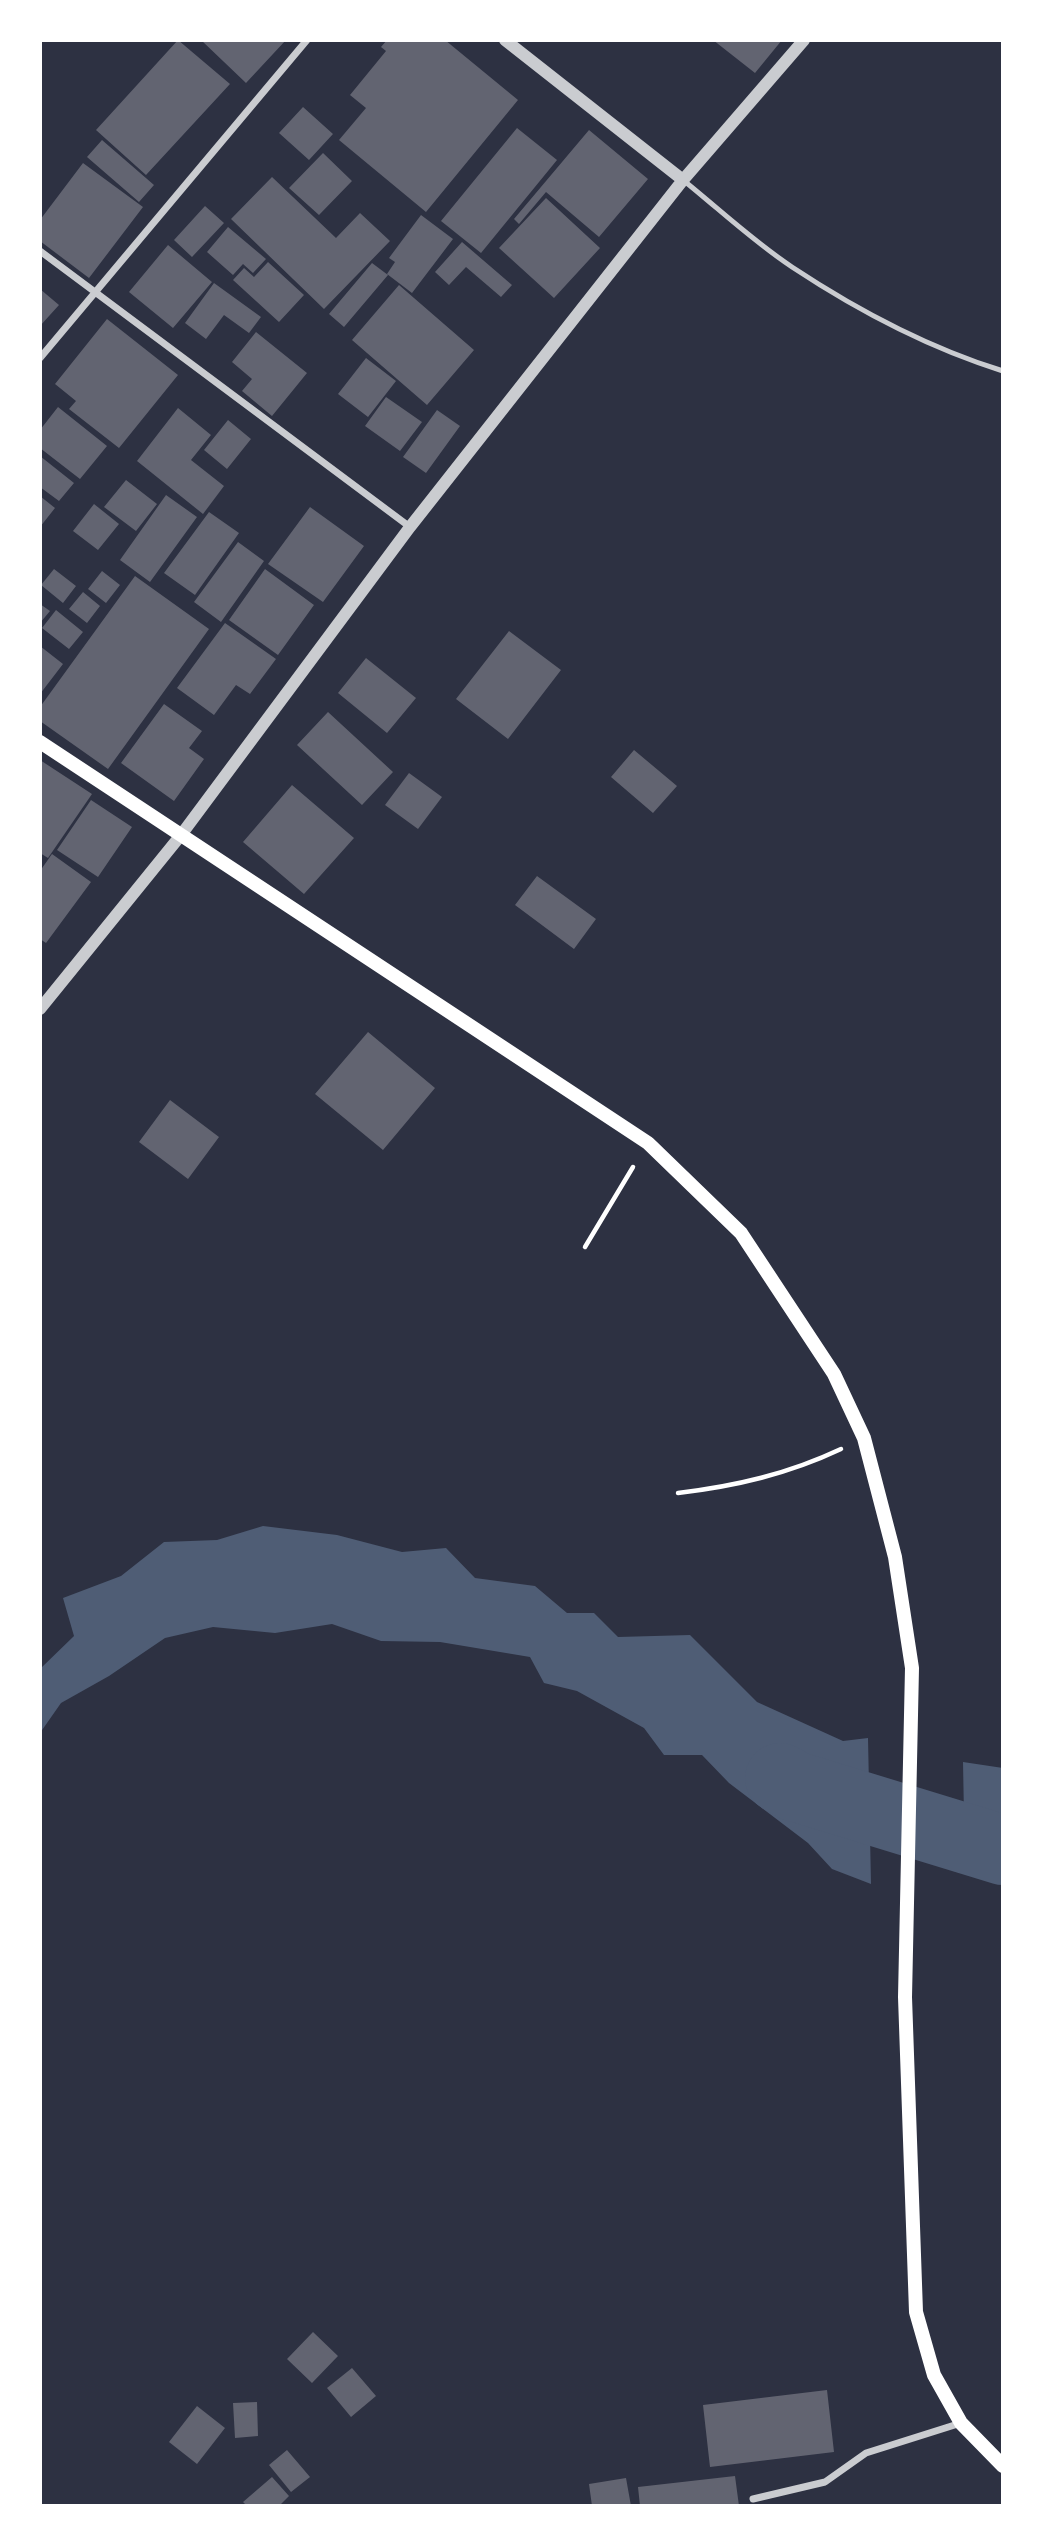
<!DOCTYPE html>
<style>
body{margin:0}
#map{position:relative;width:1043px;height:2546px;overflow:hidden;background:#2d3142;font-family:"Public Sans",sans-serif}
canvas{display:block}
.frame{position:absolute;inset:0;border:42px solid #fff;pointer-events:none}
</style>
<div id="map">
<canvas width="1043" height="2546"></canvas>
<div class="frame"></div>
</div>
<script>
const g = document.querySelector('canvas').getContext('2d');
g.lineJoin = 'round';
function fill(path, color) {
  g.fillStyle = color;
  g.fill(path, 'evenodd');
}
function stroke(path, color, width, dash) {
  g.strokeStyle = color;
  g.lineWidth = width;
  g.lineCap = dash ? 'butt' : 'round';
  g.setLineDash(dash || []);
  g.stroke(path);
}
const water = new Path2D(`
 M263 1526 337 1535 402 1552 446 1548 475 1578 535 1586 567 1613H594L618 1637 690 1635 757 1702 843 1741 868 1738 871 1884 832 1869 808 1843 729 1783 702 1755H664L644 1728 577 1691 544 1683 530 1657 440 1642 381 1641 332 1624 275 1633 213 1627 165 1638 109 1676 61 1703 40 1733V1669L74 1636 63 1598 121 1576 164 1542 217 1540Z
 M963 1762 1003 1768V1873L965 1871Z`);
const river = new Path2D(`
 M780 1778 794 1786 1003 1850`);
const building = new Path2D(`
 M178 40 230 84 146 175 96 130Z
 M201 40H286L246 83Z
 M387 40H445L518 100 426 212 339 140 366 108 350 95 386 51 381 47Z
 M713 40H782L755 73Z
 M303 107 333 134 309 160 279 133Z
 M517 128 557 160 481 253 441 221Z
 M589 130 648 179 599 237 546 192 519 224 514 219Z
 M102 140 154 185 139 202 87 157Z
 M323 153 352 181 319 215 289 188Z
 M83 163 143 207 89 278 40 241V220Z
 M272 177 336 238 360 213 390 241 324 309 231 219Z
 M546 198 600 248 554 298 499 248Z
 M205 206 224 223 192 257 174 240Z
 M421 215 453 239 412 293 387 274 395 262 389 258Z
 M228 227 266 259 253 273 243 264 233 275 207 252Z
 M462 242 512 285 501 297 466 267 449 285 435 272Z
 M168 245 212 282 173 328 129 292Z
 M268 262 304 295 279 322 233 280 244 268 254 277Z
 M372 263 388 275 344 327 329 314Z
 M214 283 261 317 249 333 224 315 206 339 185 323Z
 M399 285 474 350 427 405 352 340Z
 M40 289 59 305 40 326Z
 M107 319 178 375 119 448 69 409 76 401 55 384Z
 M256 332 307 373 272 416 242 391 252 379 232 362Z
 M366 358 396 381 368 417 338 394Z
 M386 397 422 422 400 451 365 426Z
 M58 407 107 446 80 479 40 448V430Z
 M178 408 211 435 191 460 224 486 203 514 137 461Z
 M437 410 460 426 426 473 403 457Z
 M228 420 251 439 227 469 204 450Z
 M40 456 74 483 59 501 40 487Z
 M126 480 157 504 136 531 104 507Z
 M166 495 197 517 150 582 120 560Z
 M40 496 55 508 40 527Z
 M94 504 119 524 98 550 73 531Z
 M310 507 364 546 323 602 268 564Z
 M209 512 239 533 195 595 164 573Z
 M238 542 264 561 221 622 194 602Z
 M54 569 76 586 63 603 41 585Z
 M265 569 314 605 278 655 229 620Z
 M102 571 120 585 106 603 88 589Z
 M135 576 209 629 108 769 40 721V707Z
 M83 592 100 606 87 623 69 609Z
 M40 604 50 611 40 623Z
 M56 610 83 632 69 649 42 628Z
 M225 623 276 659 250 694 236 685 214 715 177 688Z
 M509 631 561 670 508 739 456 699Z
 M40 646 63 664 40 694Z
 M366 658 416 698 387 733 338 693Z
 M164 704 202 731 189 748 204 759 174 801 121 763Z
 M328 712 393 772 362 805 297 745Z
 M634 750 677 786 653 813 611 777Z
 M40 760 92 794 48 858 40 853Z
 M409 773 442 797 418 829 385 805Z
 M292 785 354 838 304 894 243 842Z
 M91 800 132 827 98 877 57 850Z
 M52 854 91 882 46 943 40 939V871Z
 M537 876 596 919 574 949 515 905Z
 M368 1032 435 1088 383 1150 315 1094Z
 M170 1100 219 1137 188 1179 139 1142Z
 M313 2332 338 2356 312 2383 287 2359Z
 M352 2368 376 2396 351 2417 327 2388Z
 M827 2390 834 2452 710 2467 703 2405Z
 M257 2402 258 2436 235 2438 233 2403Z
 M197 2406 225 2428 197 2464 169 2442Z
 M287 2450 310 2477 291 2492 269 2465Z
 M735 2476 739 2506H640L638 2487Z
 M272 2477 289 2496 279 2506H247L243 2502Z
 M626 2478 631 2506H592L589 2484Z`);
const path = new Path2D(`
 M585 1247 633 1167
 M678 1493C736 1486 788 1474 841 1449`);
const service = new Path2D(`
 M683 180C719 209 754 242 792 267 857 310 929 348 1003 371`);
const minor = new Path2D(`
 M40 251 410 527
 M40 358 307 40
 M753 2499 825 2482 866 2453 961 2423`);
const tertiary = new Path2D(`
 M505 40 683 180
 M40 1009 181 835 410 527 683 180 804 40`);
const secondary = new Path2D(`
 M40 742 648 1143 741 1233 834 1374 864 1438 895 1557 912 1668 905 1997 916 2312 934 2375 961 2423 1003 2466`);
fill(water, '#4f5d75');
stroke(river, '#4f5d75', 70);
fill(building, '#626471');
stroke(path, '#fff', 4.5);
stroke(service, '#caccd0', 5);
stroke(minor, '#caccd0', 7);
stroke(tertiary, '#caccd0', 12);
stroke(secondary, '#fff', 14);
</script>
